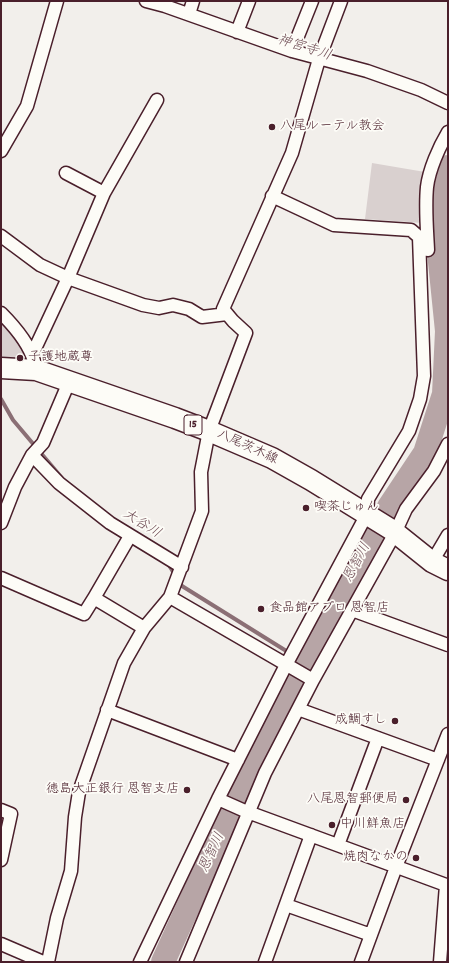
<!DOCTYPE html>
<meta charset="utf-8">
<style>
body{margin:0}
#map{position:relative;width:449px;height:963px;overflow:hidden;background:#f2efeb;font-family:Dekko,sans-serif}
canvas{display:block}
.frame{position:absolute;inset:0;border:2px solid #4a1f2b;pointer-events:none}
</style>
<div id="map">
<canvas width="449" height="963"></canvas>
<div class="frame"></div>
</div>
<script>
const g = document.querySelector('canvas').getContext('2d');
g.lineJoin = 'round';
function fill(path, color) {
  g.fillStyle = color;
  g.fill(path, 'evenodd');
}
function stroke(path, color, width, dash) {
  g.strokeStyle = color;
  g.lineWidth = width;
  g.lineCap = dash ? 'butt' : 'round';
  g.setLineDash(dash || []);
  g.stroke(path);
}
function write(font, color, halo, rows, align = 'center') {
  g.font = font + ' Dekko,"Klee One",sans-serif';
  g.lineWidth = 3.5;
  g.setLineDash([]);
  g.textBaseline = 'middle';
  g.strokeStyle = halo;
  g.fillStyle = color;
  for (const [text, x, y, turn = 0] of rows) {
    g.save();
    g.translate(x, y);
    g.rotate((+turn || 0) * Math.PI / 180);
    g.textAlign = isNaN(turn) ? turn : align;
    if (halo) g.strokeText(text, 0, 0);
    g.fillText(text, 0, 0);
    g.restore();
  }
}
const green = new Path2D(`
 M372 163 425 172 423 223 365 219Z
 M1 321 14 334 30 362 1 360Z`);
const stream = new Path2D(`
 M1 399 13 420 62 478
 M167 562 175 575
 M179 581 182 586 304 662`);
const river = new Path2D(`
 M163 962 252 766 304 662 389 507 425 453 444 394 447 331 439 252V192L448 167`);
const street = new Path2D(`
 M146 1 165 6 292 51 367 71 421 90 448 103
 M189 14 193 1
 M237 32 249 1
 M292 51 312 1
 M1 151 27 106 57 1
 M104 193 157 100
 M1 236 40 265 68 278 143 305 159 308 173 305 189 309 202 317 227 314
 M428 250C427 229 425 208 427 187 429 170 439 147 448 132
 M1 313C13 325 29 344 34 361
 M32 355 68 278 104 193 66 173
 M32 455 59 483 110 523 182 567
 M1 523 15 487 32 455 43 443 69 382
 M432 562 448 535
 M1 578 84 614 94 598 144 628
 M170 597 313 680
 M94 598 130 536
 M352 610 448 645
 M298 709 438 760
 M107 710 238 760
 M218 799 245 811 446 885 440 962
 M1 810 11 814 1 860
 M338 845 378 738
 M286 905 371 935
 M1 944 43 962
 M48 962 57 918 71 871 75 817 79 792 124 663 144 628 170 597 202 511 201 472 209 431 246 333 233 321 223 309 292 153 319 59 341 1
 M140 962 218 799 286 665 367 514 368 499 409 431 420 399 424 376 419 237 411 230 334 225 272 196
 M186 962 265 773 313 680 395 533 406 509 434 471 448 444
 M265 962 311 835
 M361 962 396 867 448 734`);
const primary = new Path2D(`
 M1 368 36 370 175 418 209 431 272 458 311 480 392 530 432 562 448 570`);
const markers = [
 [272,127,4,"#4a1f2b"],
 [20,358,4,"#4a1f2b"],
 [306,508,4,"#4a1f2b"],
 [261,609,4,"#4a1f2b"],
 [395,721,4,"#4a1f2b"],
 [187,790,4,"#4a1f2b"],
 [406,800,4,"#4a1f2b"],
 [332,825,4,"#4a1f2b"],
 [416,858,4,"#4a1f2b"]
];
const shields = [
 [193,425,18]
];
const shieldNames = [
 ["15",193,425]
];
const poiNames = [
 ["八尾ルーテル教会",280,127],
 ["子護地蔵尊",28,358],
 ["喫茶じゅん",314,508],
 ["食品館アプロ 恩智店",269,609],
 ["成鯛すし",387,721,"right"],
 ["徳島大正銀行 恩智支店",179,790,"right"],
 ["八尾恩智郵便局",398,800,"right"],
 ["中川鮮魚店",340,825],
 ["焼肉なかの",408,858,"right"]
];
const streetNames = [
 ["八尾茨木線",247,448,25]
];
const waterNames = [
 ["神宮寺川",304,49,18],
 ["大谷川",141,525,32],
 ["恩智川",358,563,-62],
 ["恩智川",213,853,-65]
];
fill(green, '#d9d0cf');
stroke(stream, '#8b6f75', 4);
stroke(river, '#b7a5a6', 24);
stroke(street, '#4a1f2b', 15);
stroke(primary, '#4a1f2b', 23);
stroke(street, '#fdfcf7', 12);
stroke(primary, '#fdfcf7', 20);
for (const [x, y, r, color] of markers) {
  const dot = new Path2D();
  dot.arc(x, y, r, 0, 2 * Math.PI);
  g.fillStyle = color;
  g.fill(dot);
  stroke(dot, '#fdfcf7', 1.5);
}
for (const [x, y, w] of shields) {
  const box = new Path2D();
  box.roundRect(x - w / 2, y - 10, w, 20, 3);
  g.fillStyle = '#fdfcf7';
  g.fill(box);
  stroke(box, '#4a1f2b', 1);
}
write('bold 12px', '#4a1f2b', null, shieldNames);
write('13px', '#4a1f2b', '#fdfcf7', poiNames, 'left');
write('13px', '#4a1f2b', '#fdfcf7', streetNames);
write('italic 14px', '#704e56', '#fdfcf7', waterNames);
</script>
